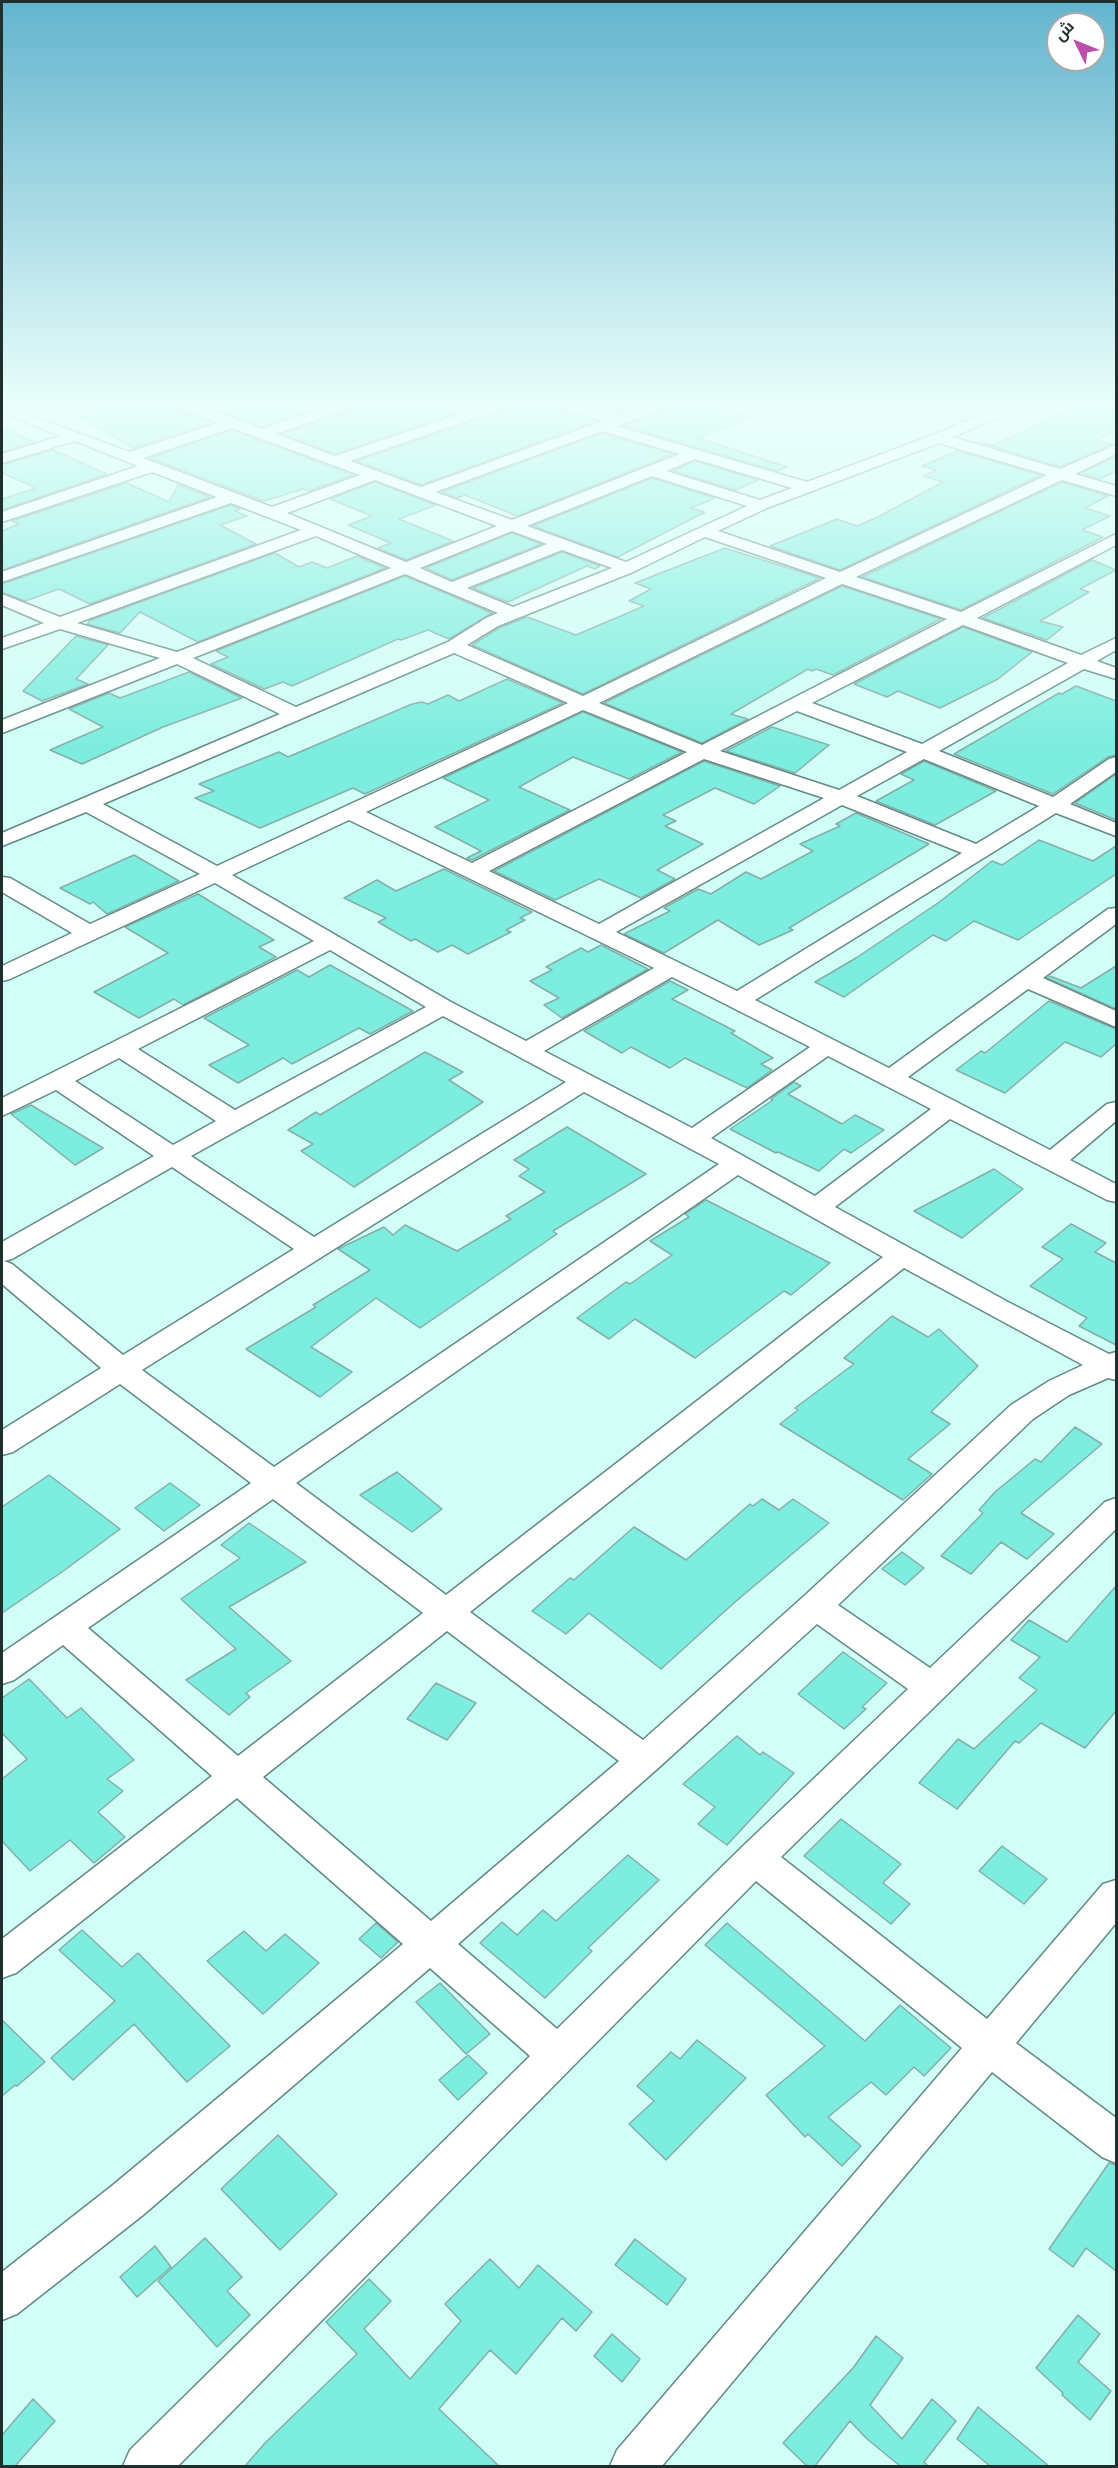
<!DOCTYPE html>
<meta charset="utf-8">
<style>
body{margin:0}
#map{position:relative;width:1118px;height:2468px;overflow:hidden;background:#d1fef6;font-family:"Varela Round",Cairo,sans-serif}
canvas{display:block}
.frame{position:absolute;inset:0;border:3px solid #1e2f2d;pointer-events:none}
.north{position:absolute;left:1046px;top:12px;width:60px;height:60px;box-sizing:border-box;background:#fff;border:2px solid #a5acab;border-radius:50%;rotate:313deg;font-size:16px;font-weight:700;line-height:24px;text-align:center;color:#1e2f2d}
.north::after{content:'';display:block;margin:auto;width:21px;height:27px;background:#bc4eac;clip-path:polygon(50% 0,100% 100%,50% 72%,0 100%)}
</style>
<div id="map">
<canvas width="1118" height="2468"></canvas>
<div class="frame"></div>
<div class="north">ش</div>
</div>
<script>
const g = document.querySelector('canvas').getContext('2d');
g.lineJoin = 'round';
function fill(path, color) {
  g.fillStyle = color;
  g.fill(path, 'evenodd');
}
function stroke(path, color, width, dash) {
  g.strokeStyle = color;
  g.lineWidth = width;
  g.lineCap = dash ? 'butt' : 'round';
  g.setLineDash(dash || []);
  g.stroke(path);
}
const building = new Path2D(`
 M112 405H175L178 410 211 423 133 448 74 413Z
 M203 405H326L262 427Z
 M354 405H481L335 454 283 434 351 410Z
 M509 405H557L560 410 596 421 421 485 357 461 506 410Z
 M587 405H640L617 414Z
 M668 405H709L750 417 699 438 787 467 778 471 623 426 665 410Z
 M1079 405H1116V430L1097 440 1112 444 1060 467 978 442 994 445Z
 M2 427 35 442 2 452Z
 M232 430 353 475 309 491 303 489 264 501 150 458Z
 M602 433 673 454 517 516 465 495 457 498 442 492Z
 M53 450 107 474 2 510V499L36 488 2 473V465Z
 M957 451 1041 475 840 570 770 546 837 519 857 526 878 517 943 482 923 476 936 470 922 466Z
 M1115 457 1116 471 1100 479 1081 473Z
 M695 461 758 480 736 490 673 471Z
 M652 478 715 498 691 508 705 512 618 557 533 526Z
 M375 482 436 505 399 519 453 541 406 560 378 548 391 543 348 525 372 516 330 499Z
 M1062 482 1108 496 1085 508 1110 516 1082 530 1103 537 961 610 862 577Z
 M127 483 169 502 178 485 210 497 2 570V531L19 524 12 521Z
 M231 505 240 509 235 511 247 516 220 525 256 544 90 604 59 589 25 601 2 592V584Z
 M512 533 541 544 452 580 426 568Z
 M725 548 820 578 583 694 472 645 499 628 527 617 576 635 644 606 629 601 651 589 635 583Z
 M562 552 600 566 595 569 587 566 508 602 473 588Z
 M275 553 299 567 312 562 327 568 357 556 385 568 198 642 140 612 120 633 87 624 91 620Z
 M1092 560 1116 570 1080 589 1089 592 1040 621 1063 627 1047 640 983 618Z
 M405 576 492 613 449 639 428 630 401 640 398 639 292 686 283 682 264 689 211 664 228 657 216 651Z
 M842 586 941 619 833 675 816 669 812 671 808 669 731 714 748 719 702 743 604 703Z
 M963 627 1032 652 998 679 940 708 898 691 887 697 854 684Z
 M76 636 108 645 76 679 88 684 42 701 23 691Z
 M189 672 242 698 163 727 82 764 50 750 103 727 69 709 109 693 120 698Z
 M507 679 563 703 365 794 353 788 260 828 195 798 214 791 199 784 279 752 288 757 412 704 422 702 428 704 448 695 459 701Z
 M1076 686 1116 701V755L1108 757 1053 794 954 754 1059 693 1062 694Z
 M583 712 682 752 629 779 573 757 519 787 570 810 472 860 467 858 481 851 435 827 489 800 443 778Z
 M772 727 829 745 795 773 726 751Z
 M704 761 780 786 754 804 715 788 663 815 676 821 665 826 703 844 657 870 675 879 641 898 599 879 555 900 494 871Z
 M924 761 996 791 935 825 876 801 914 780 901 774Z
 M1116 774V820L1075 803Z
 M856 813 929 844 789 928 793 930 759 945 718 920 664 953 624 934 670 911 664 908 698 889 711 894 746 872 761 879 813 851 800 844 840 826 836 824Z
 M1039 840 1093 861 1116 846V874L1018 940 974 921 946 941 933 935 844 997 815 982 856 958 938 903 992 861 1002 865Z
 M134 855 179 881 107 914 93 902 90 904 60 888Z
 M444 869 532 912 520 918 525 920 506 930 511 932 468 954 452 945 438 952 415 939 411 941 378 922 386 918 344 898 377 880 396 891Z
 M198 894 274 940 259 947 276 957 183 1005 174 999 139 1018 94 992 168 953 125 927Z
 M601 945 648 969 562 1018 544 1005 559 998 530 981 552 970 546 967 581 948 588 952Z
 M330 965 413 1011 370 1034 359 1028 292 1064 283 1058 238 1083 209 1065 249 1045 204 1018 297 970 309 977Z
 M1116 966V1009L1047 978 1050 976 1081 988Z
 M670 981 688 990 672 999 735 1031 731 1033 773 1058 761 1064 772 1070 747 1088 685 1058 670 1068 631 1047 622 1053 584 1031Z
 M1049 1001 1116 1029V1044L1101 1057 1065 1042 1005 1093 956 1070 981 1051 985 1053Z
 M425 1052 463 1072 449 1080 483 1102 354 1187 301 1151 313 1144 288 1130 316 1112 320 1115Z
 M794 1082 801 1086 788 1094 842 1124 855 1115 884 1130 851 1153 844 1149 819 1171 778 1152 776 1153 730 1129 773 1100 771 1099Z
 M31 1105 103 1148 75 1165 11 1114Z
 M567 1127 646 1174 553 1231 557 1234 420 1328 376 1298 311 1347 352 1372 320 1397 246 1349 316 1307 313 1305 370 1270 338 1249 384 1227 393 1235 405 1225 457 1251 511 1219 506 1216 545 1192 519 1176 529 1169 514 1160Z
 M994 1169 1023 1189 962 1238 914 1211Z
 M706 1200 830 1263 791 1295 784 1291 695 1358 635 1319 609 1339 577 1318 626 1282 630 1284 672 1255 650 1241 689 1217 685 1214Z
 M1071 1224 1106 1243 1095 1252 1116 1263V1345L1079 1326 1087 1318 1030 1286 1063 1259 1042 1247Z
 M892 1316 928 1337 939 1329 978 1366 931 1412 950 1424 908 1459 932 1474 903 1500 780 1424 798 1410 795 1408 854 1364 844 1358Z
 M1075 1427 1102 1444 1021 1513 1054 1534 1027 1559 1001 1542 971 1574 941 1556 983 1513 979 1510 995 1492 1035 1459 1041 1462Z
 M397 1472 442 1509 412 1532 360 1495Z
 M49 1475 120 1529 62 1572 2 1613V1507Z
 M170 1483 200 1505 164 1531 135 1508Z
 M762 1499 779 1510 793 1499 829 1523 735 1602 661 1669 589 1613 566 1634 532 1611 570 1578 574 1580 634 1527 686 1560 750 1504 753 1506Z
 M249 1523 306 1562 229 1607 291 1661 246 1693 250 1697 229 1715 186 1680 236 1649 181 1599 240 1558 221 1545Z
 M902 1552 924 1568 905 1585 882 1569Z
 M1116 1586V1711L1085 1748 1041 1723 1019 1743 1015 1741 957 1809 919 1783 958 1739 974 1749 1037 1690 1019 1678 1040 1657 1011 1640 1029 1620 1067 1642Z
 M843 1652 887 1683 862 1707 866 1709 844 1729 798 1694Z
 M29 1679 67 1718 81 1708 134 1760 107 1779 123 1791 98 1812 125 1837 94 1863 70 1840 30 1871 2 1841V1779L27 1759 2 1733V1698Z
 M436 1683 476 1703 447 1740 407 1719Z
 M737 1736 760 1755 763 1752 794 1773 727 1845 698 1824 715 1807 683 1784Z
 M841 1819 901 1864 883 1883 910 1904 891 1924 804 1856Z
 M1002 1846 1047 1879 1024 1904 979 1871Z
 M628 1855 659 1880 588 1948 592 1951 545 1998 480 1943 502 1922 517 1935 543 1910 556 1921Z
 M376 1923 398 1942 381 1958 359 1939Z
 M727 1923 865 2041 900 2005 951 2048 924 2076 914 2067 886 2095 871 2082 828 2117 861 2146 842 2166 808 2134 805 2137 766 2095 825 2046 705 1945Z
 M82 1930 122 1967 138 1953 230 2046 187 2082 134 2024 73 2080 51 2058 115 2001 59 1950Z
 M244 1931 266 1951 285 1934 319 1963 263 2014 207 1961Z
 M440 1983 490 2034 466 2054 416 2002Z
 M2 2020 45 2062 17 2086 15 2085 2 2096Z
 M697 2040 746 2078 666 2160 629 2124 654 2101 637 2086 671 2052 680 2059Z
 M468 2055 487 2073 458 2100 439 2080Z
 M278 2135 337 2194 280 2250 221 2189Z
 M1109 2163 1116 2165V2271L1086 2248 1073 2267 1049 2249Z
 M205 2238 242 2277 227 2291 250 2315 217 2347 158 2281Z
 M635 2239 686 2279 667 2305 615 2265Z
 M155 2246 171 2267 137 2297 120 2277Z
 M490 2259 519 2288 538 2265 592 2312 576 2331 562 2318 516 2374 490 2350 439 2409 499 2466H245L265 2443 357 2354 326 2322 369 2279 391 2301 364 2329 410 2379 461 2321 445 2304Z
 M1078 2315 1100 2334 1078 2362 1111 2391 1090 2420 1062 2395 1063 2393 1036 2368Z
 M612 2334 640 2359 622 2382 594 2356Z
 M876 2336 903 2358 870 2405 902 2439 932 2399 956 2421 924 2462 928 2466H900L866 2438 850 2421 815 2466H807L783 2443 853 2368Z
 M33 2399 55 2421 15 2466H2V2435Z
 M978 2407 1049 2466H990L957 2439Z`);
const street = new Path2D(`
 M2 405 129 452 218 423 179 408 177 405H197L262 429 332 405H352L350 408 276 434 335 456 487 405H507L505 408 350 461 421 487 603 421 561 408 559 405H580L617 416 646 405H666L664 408 616 426 807 482 933 435 1004 405H1023L1021 408 952 437 1060 469 1116 445V454L1075 474 1116 486V496L1062 480 856 577 961 612 1116 534V545L977 618 1081 655 1116 638V650L1097 661 1116 668V679L1084 669 939 751 1053 797 1109 759 1116 757V772L1070 804 1116 823V836L1056 813 755 1000 889 1068 1108 909 1116 908V924L1043 978 1116 1011V1027L1028 989 908 1077 1050 1150 1107 1104 1116 1102V1121L1070 1160 1116 1184V1202L1107 1200 950 1119 835 1207 1008 1302 1109 1354 1116 1352V1380L1108 1378 1069 1395 1033 1419 838 1605 930 1668 1105 1502 1116 1498V1529L781 1857 987 2019 1103 1884 1116 1880V1923L1016 2043 1116 2118V2163L1102 2157 992 2072 662 2466H610L617 2450 962 2048 756 1881 178 2466H123L130 2450 530 2056 430 1968 143 2215 17 2314 2 2320V2272L113 2185 403 1944 237 1798 16 1973 2 1978V1939L212 1776 63 1645 14 1680 2 1684V1653L251 1483 120 1384 13 1452 2 1455V1430L101 1368 2 1284V1242L154 1156 56 1090 2 1116V1098L314 941 215 883 10 979 2 981V966L72 933 2 892V877L10 878 90 924 200 874 86 812 2 846V833L280 714 177 664 2 733V720L160 658 60 629 2 649V638L44 623 2 605V594L60 617 301 530 231 503 2 582V572L217 497 152 472 2 522V512L138 466 75 441 2 463V454L61 436 2 413ZM232 428 360 475 272 507 143 458ZM602 431 680 454 512 520 435 492ZM939 443 1047 475 840 572 718 531 767 508ZM695 459 792 488 760 500 666 471ZM652 476 747 506 626 562 527 526ZM375 480 497 526 406 562 287 513ZM512 531 547 544 452 582 420 568ZM316 536 391 568 177 652 77 623ZM705 537 826 578 583 696 467 645 498 626 633 572ZM562 550 612 568 513 607 467 588ZM405 574 498 613 486 618 448 642 296 707 193 658ZM842 584 947 619 702 745 599 703ZM963 625 1068 663 922 744 812 703ZM454 653 568 703 217 866 103 804ZM583 710 687 752 472 863 366 812ZM797 711 907 752 839 790 720 751ZM704 759 824 798 599 924 489 871ZM924 759 1039 806 976 844 857 796ZM842 805 962 853 737 991 616 932ZM349 820 654 968 526 1041 451 1002 232 875ZM330 950 426 1007 235 1110 138 1049ZM672 977 810 1047 692 1128 544 1051ZM443 1016 566 1082 314 1237 191 1156ZM828 1056 931 1109 815 1196 711 1138ZM119 1058 216 1121 173 1145 75 1081ZM584 1092 719 1164 274 1467 142 1370ZM172 1167 294 1249 123 1355 12 1264 4 1261 12 1259ZM738 1175 883 1257 446 1595 296 1483ZM904 1268 1083 1365 1049 1381 1011 1405 803 1597 643 1740 470 1612ZM273 1499 423 1613 238 1756 88 1628ZM817 1624 908 1689 742 1847 557 2029 458 1944 656 1770ZM447 1631 619 1761 431 1921 263 1777Z`);
fill(building, '#7cedde');
stroke(building, '#84afa8', 1.5);
stroke(street, '#618a84', 3);
fill(street, '#fff');
const sky = g.createLinearGradient(0, 0, 0, 750);
sky.addColorStop(0, '#63b4ce');
sky.addColorStop(0.54, '#eafffb');
sky.addColorStop(1, '#eafffb00');
g.fillStyle = sky;
g.fillRect(0, 0, 1118, 750);
</script>
